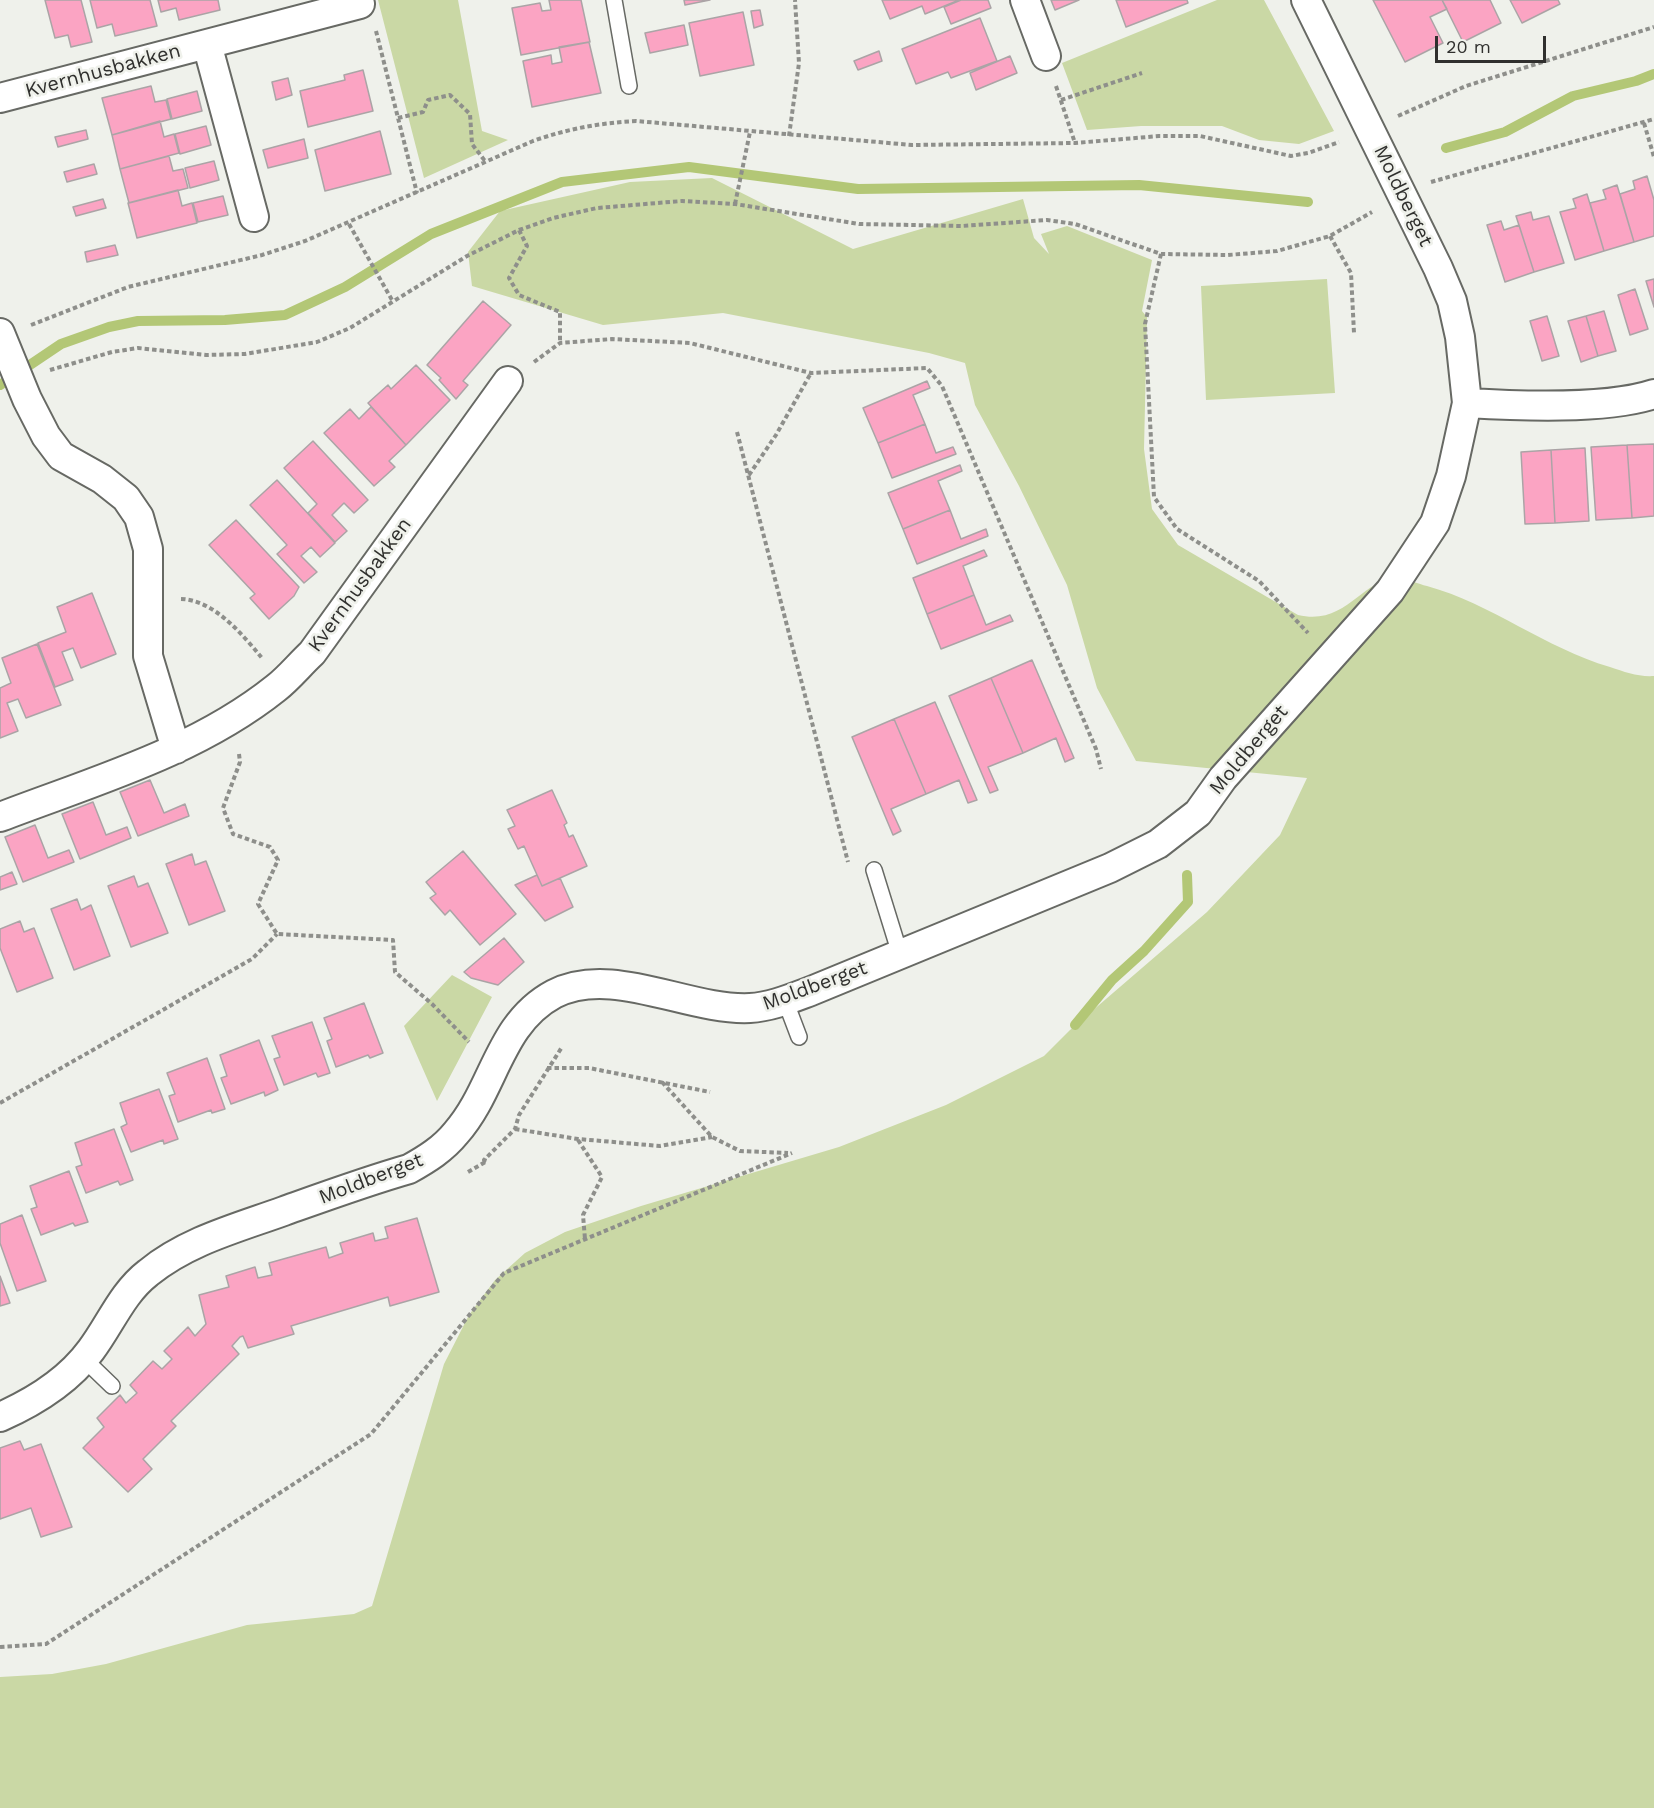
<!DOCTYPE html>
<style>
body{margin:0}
#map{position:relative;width:1654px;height:1808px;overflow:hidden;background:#eff1eb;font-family:"Work Sans",sans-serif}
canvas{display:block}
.scale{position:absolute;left:1435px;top:36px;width:111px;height:27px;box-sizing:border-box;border:3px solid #30302e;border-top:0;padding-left:8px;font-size:18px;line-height:21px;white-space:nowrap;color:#30302e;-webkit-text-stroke:4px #eff1eb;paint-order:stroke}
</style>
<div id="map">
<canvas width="1654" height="1808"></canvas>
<div class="scale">20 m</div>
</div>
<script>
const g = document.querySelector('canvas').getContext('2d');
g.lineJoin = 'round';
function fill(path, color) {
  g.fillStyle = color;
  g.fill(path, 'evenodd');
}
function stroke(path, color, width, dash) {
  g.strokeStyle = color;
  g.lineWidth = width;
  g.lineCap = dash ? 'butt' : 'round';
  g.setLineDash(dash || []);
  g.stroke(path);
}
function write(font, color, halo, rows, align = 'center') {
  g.font = font + ' "Work Sans",sans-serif';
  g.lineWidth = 5;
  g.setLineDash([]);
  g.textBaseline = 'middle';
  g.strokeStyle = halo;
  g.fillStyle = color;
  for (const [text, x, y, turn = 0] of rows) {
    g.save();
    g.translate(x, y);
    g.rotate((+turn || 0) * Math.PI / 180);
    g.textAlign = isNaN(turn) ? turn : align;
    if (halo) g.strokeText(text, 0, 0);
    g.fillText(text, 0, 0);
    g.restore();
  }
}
const green = new Path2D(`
 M378 0H458L482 131 508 140 424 178Z
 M1217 0H1264L1334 131 1299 144 1259 140 1222 126H1141L1087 130 1062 63Z
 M712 178 853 249 1023 199 1034 238 1049 254 1041 234 1067 226 1152 260 1142 311 1147 317 1144 449 1152 509 1178 545 1298 615C1348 627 1363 575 1400 579 1409 579 1418 584 1427 586 1492 604 1545 648 1610 667 1625 672 1638 677 1654 676V1808H0V1677L52 1674 106 1664 247 1625 354 1614 372 1606 444 1364 469 1315 495 1280 525 1253 565 1232 641 1206 839 1147 946 1105 1044 1056 1070 1030 1207 912 1280 835 1307 778 1136 761 1097 688 1067 585 1019 486 975 405 965 363 929 353 723 313 603 325 472 286 468 252 500 211 630 182Z
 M1327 279 1335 393 1206 400 1201 286Z
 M452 975 492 997 437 1101 404 1026Z`);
const stream = new Path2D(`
 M1446 148 1505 132 1573 96 1636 81 1654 74
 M0 385 61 344 109 327 138 321 225 320 285 315 345 287 431 234 562 182 689 167 858 189 1139 185 1308 202
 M1075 1025 1112 980 1144 951 1188 902 1187 875`);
const building = new Path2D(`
 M45 0H81L92 42 71 47 68 35 55 38Z
 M90 0H150L157 26 115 36 112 24 97 28Z
 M158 0H218L220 10 179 20 176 8 161 12Z
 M549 0H581L590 42 521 55 512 8 540 3 542 11 551 10Z
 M684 0H710L685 5Z
 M882 0H959L925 14 922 6 890 19Z
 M961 0H988L991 8 951 24 944 7Z
 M1051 0H1079L1055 10Z
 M1116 0H1187L1188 3 1126 27Z
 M1373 0H1442L1447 9 1430 17 1443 43 1405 62Z
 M1442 0H1490L1501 23 1463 42Z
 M1510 0H1558L1560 4 1522 23Z
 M760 10 763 25 754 28 751 11Z
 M743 12 754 65 700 76 689 23Z
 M980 18 997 61 951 78 948 72 916 84 902 49Z
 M684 25 688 45 650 53 645 33Z
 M589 42 601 93 532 107 523 61 551 55 552 64 562 62 559 47Z
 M879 51 882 61 858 70 854 61Z
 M1010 56 1017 73 976 90 970 73Z
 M363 70 373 111 308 127 300 91 345 80 344 75Z
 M288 78 292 95 276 100 272 82Z
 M151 86 155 102 166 100 171 119 112 135 102 98Z
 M197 91 202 111 172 119 167 99Z
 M160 121 164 137 174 134 179 153 120 169 112 135Z
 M206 126 211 145 180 154 175 134Z
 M86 130 88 139 58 147 55 137Z
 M380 131 391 174 325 191 315 150Z
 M304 139 308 158 268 168 263 150Z
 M169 156 173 171 183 169 188 188 129 203 120 169Z
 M214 161 219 180 190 188 185 168Z
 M94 164 97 174 67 182 64 172Z
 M1647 176 1654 200V236L1634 242 1620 194 1635 189 1633 181Z
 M1617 185 1634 242 1604 251 1590 203 1606 199 1603 190Z
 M178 190 182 206 192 203 197 223 137 238 128 203Z
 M1587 194 1604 251 1575 260 1560 212 1576 208 1573 199Z
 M223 196 228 215 198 222 193 203Z
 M103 199 106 208 76 216 73 207Z
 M1531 212 1533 220 1549 216 1564 263 1534 272 1516 216Z
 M1501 221 1504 230 1519 225 1534 272 1505 282 1487 225Z
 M115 245 118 255 87 262 85 252Z
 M1654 279V307L1646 281Z
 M1635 289 1648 329 1630 335 1618 295Z
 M483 301 511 325 463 381 468 385 456 399 439 380 441 378 427 365Z
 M1604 311 1616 351 1598 356 1586 316Z
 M1547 316 1559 356 1542 361 1530 321Z
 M1586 316 1598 356 1581 362 1568 321Z
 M416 365 450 400 406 445 368 403 388 385 391 389Z
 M927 381 930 388 913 395 925 424 878 443 863 408Z
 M371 407 406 445 389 461 395 467 374 486 324 433 350 409 359 419Z
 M925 424 936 453 953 447 956 454 892 478 878 443Z
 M313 441 368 500 354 513 344 503 332 515 347 531 335 542 308 513 317 504 284 468Z
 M1654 444V516L1632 518 1627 445Z
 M1627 445 1632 518 1596 520 1591 447Z
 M1585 448 1589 521 1555 523 1551 450Z
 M1551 450 1555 523 1525 524 1521 452Z
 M960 465 962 471 938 481 950 510 903 529 888 493Z
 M277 480 335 543 320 557 311 547 301 556 317 572 304 583 277 554 287 545 250 505Z
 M950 510 961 539 986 529 988 536 917 564 903 529Z
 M236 520 299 587 294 596 269 619 250 598 255 594 209 545Z
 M984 550 987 556 963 566 974 595 927 614 913 578Z
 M92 593 116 654 81 668 73 648 62 652 73 680 55 687 38 643 66 632 57 607Z
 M974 595 986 625 1010 615 1013 621 941 649 927 614Z
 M37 644 61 705 26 718 18 699 7 703 18 731 0 738V688L11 683 2 658Z
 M1032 660 1074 758 1065 762 1056 738 1023 753 991 678Z
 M991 678 1023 753 988 767 998 790 990 793 949 696Z
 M935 702 977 800 968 803 959 780 926 794 894 719Z
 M894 719 926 794 891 809 901 831 893 835 852 737Z
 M150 780 164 813 185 804 189 816 138 836 120 792Z
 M552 790 567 823 564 825 569 837 573 835 587 866 542 886 524 846 518 849 508 829 515 826 507 810Z
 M93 802 106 835 127 827 131 838 80 859 62 814Z
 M35 825 48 858 69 850 74 862 23 882 5 837Z
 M463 851 516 914 480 945 450 910 445 915 430 898 436 894 426 882Z
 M192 854 195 865 206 861 225 911 189 925 166 864Z
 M12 872 17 884 0 890V877Z
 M537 875 542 886 560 878 573 907 545 921 515 885Z
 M134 876 138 887 148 883 168 933 131 947 108 886Z
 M77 899 81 910 91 905 110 956 74 970 51 909Z
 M20 921 24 932 34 928 53 978 17 992 0 948V929Z
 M504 938 524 962 498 985 471 978 464 972Z
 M364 1003 383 1053 370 1058 368 1055 336 1067 327 1041 332 1039 324 1018Z
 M312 1022 330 1073 318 1077 316 1073 284 1085 274 1059 280 1057 272 1036Z
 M259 1040 278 1090 265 1096 264 1092 231 1104 221 1078 227 1076 220 1055Z
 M207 1058 225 1109 212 1113 211 1110 178 1122 169 1096 175 1094 167 1073Z
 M159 1089 178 1139 164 1144 163 1140 131 1152 121 1127 127 1124 120 1103Z
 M114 1129 133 1180 120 1185 118 1181 86 1193 76 1167 82 1165 75 1143Z
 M69 1171 88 1222 75 1226 73 1223 41 1235 31 1209 37 1207 30 1186Z
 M22 1215 46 1281 17 1291 0 1243V1224Z
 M417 1218 439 1292 390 1306 388 1297 291 1326 294 1334 248 1348 243 1336 240 1337 232 1346 239 1354 171 1421 176 1426 143 1459 152 1469 128 1492 83 1448 104 1427 97 1418 120 1395 126 1403 137 1393 130 1385 153 1361 162 1369 172 1359 164 1351 188 1327 195 1336 206 1324 199 1295 229 1287 226 1276 255 1267 258 1278 272 1275 269 1263 326 1247 329 1258 343 1253 340 1243 373 1233 375 1241 388 1238 385 1227Z
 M0 1276 10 1303 0 1306Z
 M20 1441 24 1450 41 1444 72 1527 41 1537 31 1508 0 1519V1448Z`);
const path = new Path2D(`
 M376 31 417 193
 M1056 86 1075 143
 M1061 100 1142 73
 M1398 116 1466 86 1654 27
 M398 118 423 112 428 100 450 95 470 114 472 144 485 161
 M1644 123 1654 157
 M789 136 799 63 795 0
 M1431 182 1654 119
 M735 204 750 132
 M349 224 392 300
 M519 230 527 246 509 278 519 295 560 312V343
 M1330 236 1351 273 1354 333
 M1161 254 1145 324 1154 497 1177 529 1259 581 1308 633
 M31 325 128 287 262 255 305 241 533 141C567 129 599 123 636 121L912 145 1075 143 1159 136H1200L1291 156 1308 153 1339 142
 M534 362 560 343 612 339 690 343 811 373 927 368 942 386 1096 749 1101 769
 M50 370 112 352 138 348 206 355 245 354 317 342 350 328 467 256 519 230 553 218 597 208 682 201 735 204 859 224 962 226 1047 220 1075 224 1161 254 1228 255 1277 251 1330 236 1372 212
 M737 432 848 862
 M749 475 776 435 811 373
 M181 599C214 600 242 634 262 658
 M239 754 240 762 223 808 233 834 270 847 278 860 258 904 277 934 393 940 395 972 432 1004 469 1042
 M547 1068H589L710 1092
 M662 1082 712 1137 740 1151 788 1153
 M0 1103 252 959 277 934
 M515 1129 578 1139 660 1146 712 1137
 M578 1140 602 1177 583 1215 585 1239
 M468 1172 487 1161 484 1160 515 1129 519 1115 562 1047
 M0 1647 46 1644 371 1434 504 1273 792 1153`);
const service = new Path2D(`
 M614 0 629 86
 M874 870 900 954
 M785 1000 799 1037
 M84 1359 112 1386`);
const minor = new Path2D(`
 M1025 0 1046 56
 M207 44 254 217
 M0 98 360 4
 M0 333 27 399 46 436 61 456 102 479 126 498 139 517 148 549V656L176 749
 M1467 403C1518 406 1606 410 1654 394
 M0 817C94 781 196 752 276 688 289 678 300 664 312 653L508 381
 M0 1417C34 1402 69 1380 91 1350 110 1325 122 1293 148 1273 187 1241 237 1228 284 1211 326 1196 367 1181 409 1169 427 1159 443 1149 456 1133 495 1089 498 1024 554 994 612 964 688 1011 750 1008 771 1007 792 998 811 991L1110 868 1158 844 1198 813 1223 778 1390 591 1435 523 1451 476 1467 403 1460 337 1452 301 1438 268 1306 0`);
const streetNames = [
 ["Kvernhusbakken",103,71,-15],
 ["Moldberget",1403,196,64],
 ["Kvernhusbakken",360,585,-54],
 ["Moldberget",1249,750,-50],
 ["Moldberget",815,986,-20],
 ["Moldberget",371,1179,-21]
];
fill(green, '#cad8a5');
stroke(stream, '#b3c776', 10);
fill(building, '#fba4c3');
stroke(building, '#aba4a6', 1.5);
stroke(service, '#676964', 18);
stroke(minor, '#676964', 32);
stroke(path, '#8e8f8b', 4, [4.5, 3]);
stroke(service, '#fff', 15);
stroke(minor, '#fff', 28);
write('20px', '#30302e', '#eff1eb', streetNames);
</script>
